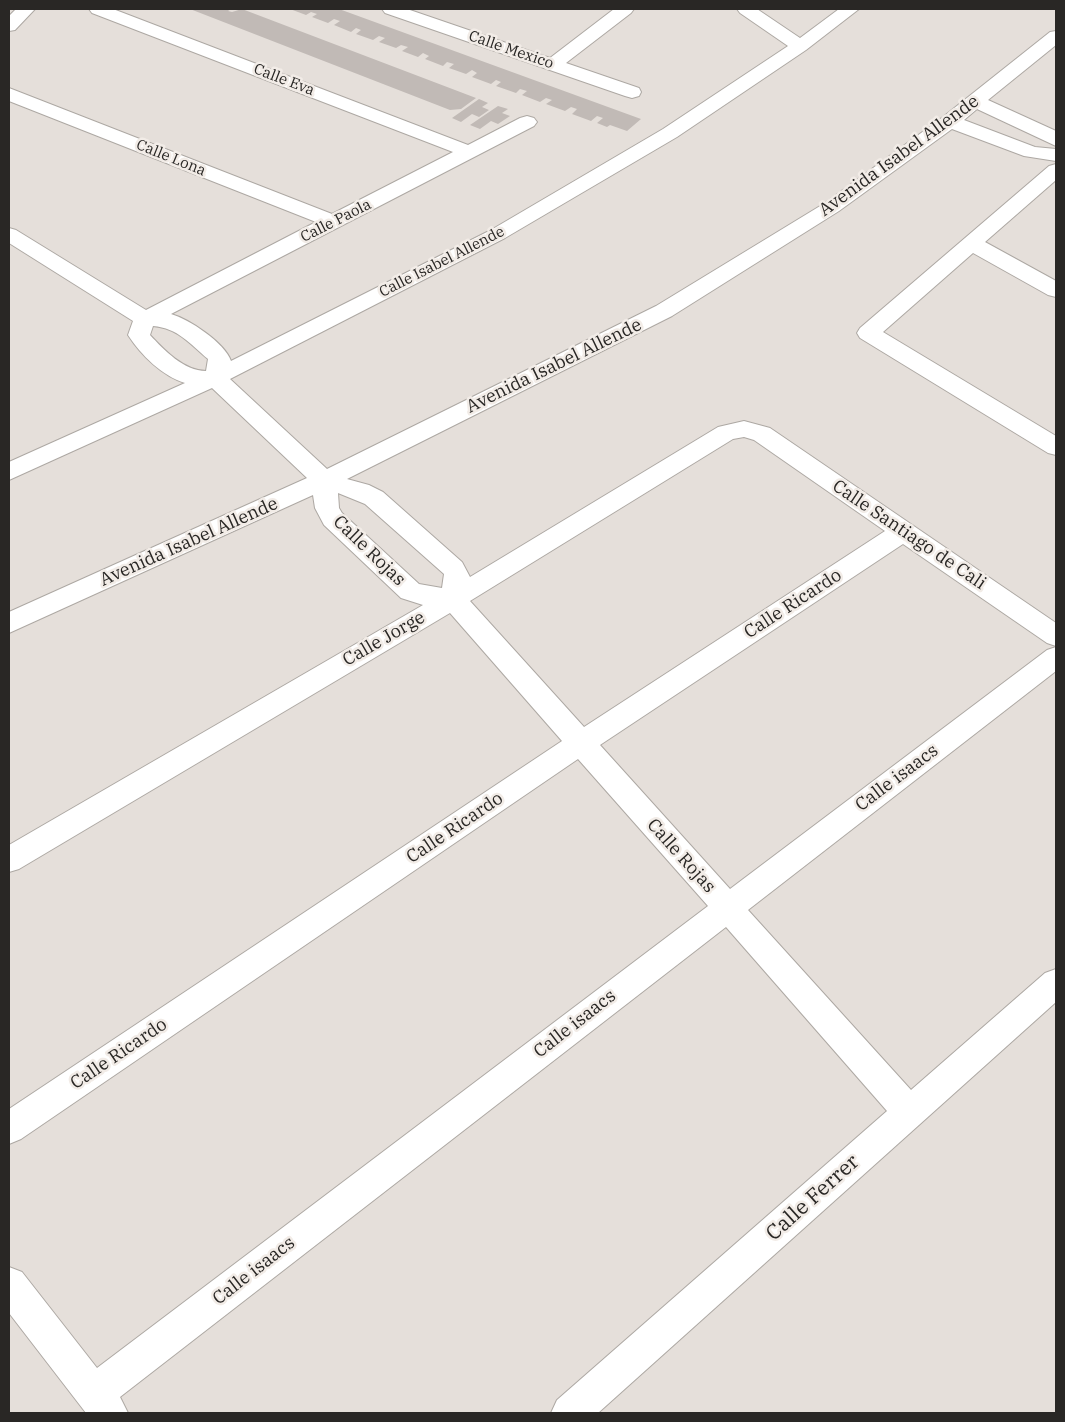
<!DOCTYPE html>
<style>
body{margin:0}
#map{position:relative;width:1065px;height:1422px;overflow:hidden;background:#e5dfda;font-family:"IBM Plex Serif",serif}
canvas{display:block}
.frame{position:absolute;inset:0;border:10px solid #292725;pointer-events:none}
</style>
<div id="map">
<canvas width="1065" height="1422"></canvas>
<div class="frame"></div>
</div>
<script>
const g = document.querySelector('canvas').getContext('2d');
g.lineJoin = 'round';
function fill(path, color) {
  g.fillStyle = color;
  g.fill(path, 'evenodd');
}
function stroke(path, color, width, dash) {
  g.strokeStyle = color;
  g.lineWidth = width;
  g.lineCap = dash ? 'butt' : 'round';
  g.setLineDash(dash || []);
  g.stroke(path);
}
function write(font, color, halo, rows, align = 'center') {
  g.font = font + ' "IBM Plex Serif",serif';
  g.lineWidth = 5;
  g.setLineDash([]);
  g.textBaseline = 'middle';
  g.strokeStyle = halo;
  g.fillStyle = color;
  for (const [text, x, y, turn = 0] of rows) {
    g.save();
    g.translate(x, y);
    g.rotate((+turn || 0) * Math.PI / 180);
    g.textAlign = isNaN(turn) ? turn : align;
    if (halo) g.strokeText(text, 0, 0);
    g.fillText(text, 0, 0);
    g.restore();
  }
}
const building = new Path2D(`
 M190 9H231L228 11 232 12 242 9 476 98 461 109 450 110Z
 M290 9H339L641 119 627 131 610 125 607 127 597 123 603 118 597 116 591 121 572 114 577 109 571 107 565 111 546 104 552 100 546 98 540 102 522 95 527 91 520 89 516 93 496 86 501 82 496 80 491 84 472 77 477 73 472 70 466 74 449 68 454 64 447 62 443 66 425 59 429 56 423 53 418 57 402 51 408 47 401 45 396 48 379 42 385 38 379 36 373 40 356 34 361 30 356 28 351 32 334 25 340 21 334 19 328 23 312 17 317 14 311 12 306 15Z
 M479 99 488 103 482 107 489 110 479 117 472 114 461 122 452 118Z
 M498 106 508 109 502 113 510 116 498 124 491 121 480 129 470 125Z`);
const street = new Path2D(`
 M16 9H35L15 30 9 31V16Z
 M89 9H113L468 145 520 118 527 116 534 118 537 122 534 126 171 314C189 319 225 343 231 361L491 230 663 129 788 46 740 13 737 9H757L800 38 839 9H859L806 50 677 137 505 238 230 379 327 469 656 306 825 203 943 117 1050 32 1056 31V45L988 100 1056 131V146L977 109 964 120 1035 147 1056 149V161L1024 156 952 129 839 211 672 316 347 479 369 485 383 492 462 562 470 577 718 427 744 421 770 428 1056 623V646L1047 643 903 544 600 745 730 889 1047 650 1056 647V671L748 910 911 1090 1045 973 1056 969V1002L598 1413H551L557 1400 887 1111 726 927 120 1397 128 1413H86L9 1313V1267L22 1272 97 1368 708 906 578 759 21 1139 9 1144V1109L562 741 450 613 19 869 9 872V845L423 605 401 598 324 525 315 508 313 495 9 633V612L307 478 212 388 9 480V462L185 383C162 376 141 355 128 335L133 321 9 243V228L16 230 146 310 316 222 9 101V88L332 214 453 152 92 13ZM153 326C178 328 190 344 208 359L206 371C184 371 164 350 150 335ZM744 437 754 440 885 531 584 727 470 601 733 439ZM338 493 365 504 444 574 442 588 419 584 342 513 339 508Z
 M382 9H407L550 58 614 9H634L631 13 566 63 639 88 641 92 639 96 632 98 625 96 385 13Z
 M1056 164V180L985 242 1056 281V297L1048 295 973 253 883 332 1056 436V455L1048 453 860 338 857 333 860 328 1049 166Z`);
const farStreetnames = [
 ["Calle Mexico",511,50,19],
 ["Calle Eva",284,80,21],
 ["Calle Lona",171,158,22],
 ["Calle Paola",336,221,-27],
 ["Calle Isabel Allende",442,262,-27]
];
const streetNames = [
 ["Avenida Isabel Allende",899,156,-36],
 ["Avenida Isabel Allende",554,366,-26],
 ["Calle Santiago de Cali",909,535,34],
 ["Avenida Isabel Allende",189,542,-24],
 ["Calle Rojas",369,551,44],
 ["Calle Ricardo",793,604,-33],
 ["Calle Jorge",384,639,-30],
 ["Calle isaacs",897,778,-37],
 ["Calle Ricardo",455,828,-34],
 ["Calle Rojas",681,856,48],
 ["Calle isaacs",575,1024,-38],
 ["Calle Ricardo",119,1054,-34],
 ["Calle isaacs",254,1271,-38]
];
const nearStreetnames = [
 ["Calle Ferrer",813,1198,-42]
];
fill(building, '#c1bab6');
stroke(street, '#ada8a3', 2);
fill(street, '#fff');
write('15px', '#292725', '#f2ece7', farStreetnames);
write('18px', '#292725', '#f2ece7', streetNames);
write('21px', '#292725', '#f2ece7', nearStreetnames);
</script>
